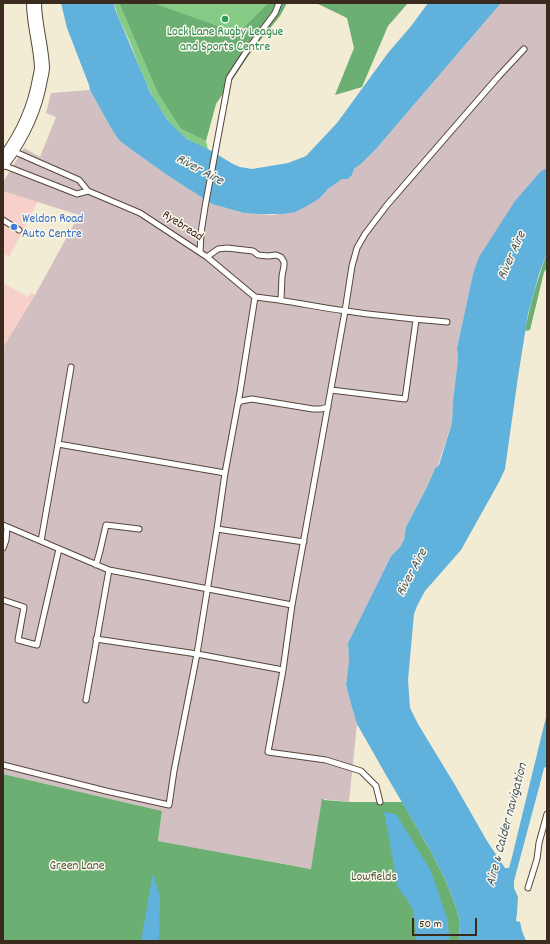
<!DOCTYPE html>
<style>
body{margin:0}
#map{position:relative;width:550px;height:944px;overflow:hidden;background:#f2ecd4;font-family:Dekko,sans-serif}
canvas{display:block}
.frame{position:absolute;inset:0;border:4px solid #3b2a1e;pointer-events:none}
.scale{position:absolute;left:412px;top:918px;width:65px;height:18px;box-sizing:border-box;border:2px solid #3b2a1e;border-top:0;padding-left:5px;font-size:12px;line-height:14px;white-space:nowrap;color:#3b2a1e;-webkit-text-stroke:3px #fbf7ec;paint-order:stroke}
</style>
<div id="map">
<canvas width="550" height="944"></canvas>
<div class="frame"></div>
<div class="scale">50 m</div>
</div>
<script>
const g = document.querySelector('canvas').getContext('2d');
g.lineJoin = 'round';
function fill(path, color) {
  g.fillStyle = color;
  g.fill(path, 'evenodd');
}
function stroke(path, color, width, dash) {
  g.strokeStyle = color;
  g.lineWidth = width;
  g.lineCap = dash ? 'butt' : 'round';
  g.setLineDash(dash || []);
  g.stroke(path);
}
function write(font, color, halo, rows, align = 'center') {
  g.font = font + ' Dekko,sans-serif';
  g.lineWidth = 3;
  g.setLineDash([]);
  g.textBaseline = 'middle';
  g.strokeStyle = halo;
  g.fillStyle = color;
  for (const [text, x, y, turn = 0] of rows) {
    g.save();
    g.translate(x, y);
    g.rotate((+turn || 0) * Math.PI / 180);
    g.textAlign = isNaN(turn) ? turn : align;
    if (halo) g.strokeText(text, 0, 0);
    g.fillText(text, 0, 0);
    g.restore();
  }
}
const built = new Path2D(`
 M3 191 38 201 9 257 3 253Z
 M3 283 28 297 31 293 35 295 4 346Z`);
const industrial = new Path2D(`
 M501 3H547V168L541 171 473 274 457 348 458 359 453 401 452 423 438 465 435 468 428 485 406 527 404 540 400 547 391 556 348 643 349 661 346 685 351 704 357 724 349 802 322 799 312 869 158 841 162 811 3 774V346H4L35 295 79 215 3 191V182L24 148 40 157 56 117 46 113 51 93 90 90 111 128 120 140 132 150 167 175 212 204 244 213 274 215 320 198 328 189 338 182 342 179H348L352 175 354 169 362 163 376 149Z`);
const green = new Path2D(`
 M114 3H119L158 94 181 129 206 141 208 149C201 146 193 143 186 138 155 114 143 75 129 40 124 28 117 16 114 3Z
 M154 3H268L238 33Z`);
const forest = new Path2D(`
 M119 3H154L238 33 268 3H287L280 16 253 49 216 104 206 141 181 129 158 94Z
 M316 3H408L388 26 362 87 335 95 354 48 347 18Z
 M547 253V268L544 272 530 330 525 331C530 304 538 278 547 253Z
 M3 774 162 811 158 841 311 869 322 798 324 800 349 802H402L430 850 445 879 455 904 460 921 459 941H3Z`);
const water = new Path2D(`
 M61 3H114L115 9 150 92 166 118 175 128 187 139 208 149 233 164 240 167 252 169 288 163 306 156 337 123 388 53 412 25 428 3H501L376 149 362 163 354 169 352 175 348 179H342L338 182 328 189 320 198 307 206 295 212 283 214H259L244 213 212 204 167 175 132 150 119 140 111 128 90 90 89 85 67 28Z
 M547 168V253L539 274 528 314 518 377 505 469 499 482 461 550 425 591 417 606 414 614 408 680 410 708 418 724 455 785 487 841 505 868H509L512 857 547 713V766L544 768 541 780 514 881V888L518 897 517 913 516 921 520 922 522 931 526 941H459L460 921 455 904 445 879 430 850 386 775 357 724 351 704 346 685 349 661 348 643 391 556 400 547 404 540 406 527 428 485 435 468 439 465 452 423 453 401 458 359 457 348 473 274 479 257 515 201 541 171Z
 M384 812 396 814 431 871 448 921 449 937V941H416V930L413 910 406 898 398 888Z
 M153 873 160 896 159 941H141Z`);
const lane = new Path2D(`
 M13 151 79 180 88 191 140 213 207 257 255 297
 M3 165 77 194 88 191
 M3 220 19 230
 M200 252 201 233 205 207 229 78 246 52 275 13 279 3
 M207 257 218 249 227 248 253 251 258 255 268 256 276 255 281 257 284 262V266L282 276 281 300
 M255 297C286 300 316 307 346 311 380 316 413 319 447 322
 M331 390 405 399 416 320
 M238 404 241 401 252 399 313 409H321L328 407
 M58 444 71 367
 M225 473 240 392 255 297
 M3 525 109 570 292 605 345 311 352 266 357 248 365 234 387 205 498 77 524 49
 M41 541 58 444 225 473 217 529 304 542
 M3 548 6 540 7 527
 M96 565 100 551 106 525 139 529
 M3 600 24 607 18 640 37 645 59 549
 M292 605 283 670 268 752 326 760 361 771 376 786 380 802
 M96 639 197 654 217 529
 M86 700 109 570
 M3 765 106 791 169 805 174 771 197 654 283 670
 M528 888 537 859 539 843 547 814`);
const secondary = new Path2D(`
 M3 162C21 138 35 109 40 79 41 75 42 71 42 67 41 45 34 24 34 3`);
const markers = [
 [225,19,4,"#2e9e5b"],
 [14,227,4,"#3f7fe0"]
];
const leisureNames = [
 ["Lock Lane Rugby League",225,33],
 ["and Sports Centre",225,48]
];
const shopNames = [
 ["Weldon Road",22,220],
 ["Auto Centre",22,235]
];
const streetNames = [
 ["Ryebread",182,227,33]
];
const parkNames = [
 ["Green Lane",77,867],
 ["Lowfields",374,878]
];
const waterNames = [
 ["River Aire",199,171,28],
 ["River Aire",513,256,-66],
 ["River Aire",413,573,-62],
 ["Aire & Calder navigation",508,825,-75]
];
fill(built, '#f7d1c9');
fill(industrial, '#d2bfc1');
fill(green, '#85cb86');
fill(forest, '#6caf73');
fill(water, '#60b1db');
stroke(lane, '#564739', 7);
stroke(secondary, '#564739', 16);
stroke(lane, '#fff', 5);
stroke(secondary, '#fff', 14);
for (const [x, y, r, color] of markers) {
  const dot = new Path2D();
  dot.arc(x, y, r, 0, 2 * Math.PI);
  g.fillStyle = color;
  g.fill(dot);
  stroke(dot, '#fbf7ec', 1.5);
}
write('13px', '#27864d', '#fbf7ec', leisureNames);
write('13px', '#366cbe', '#fbf7ec', shopNames, 'left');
write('13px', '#3b2a1e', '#fbf7ec', streetNames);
write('13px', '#515a3d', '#fbf7ec', parkNames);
write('italic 14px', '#485960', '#fbf7ec', waterNames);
</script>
